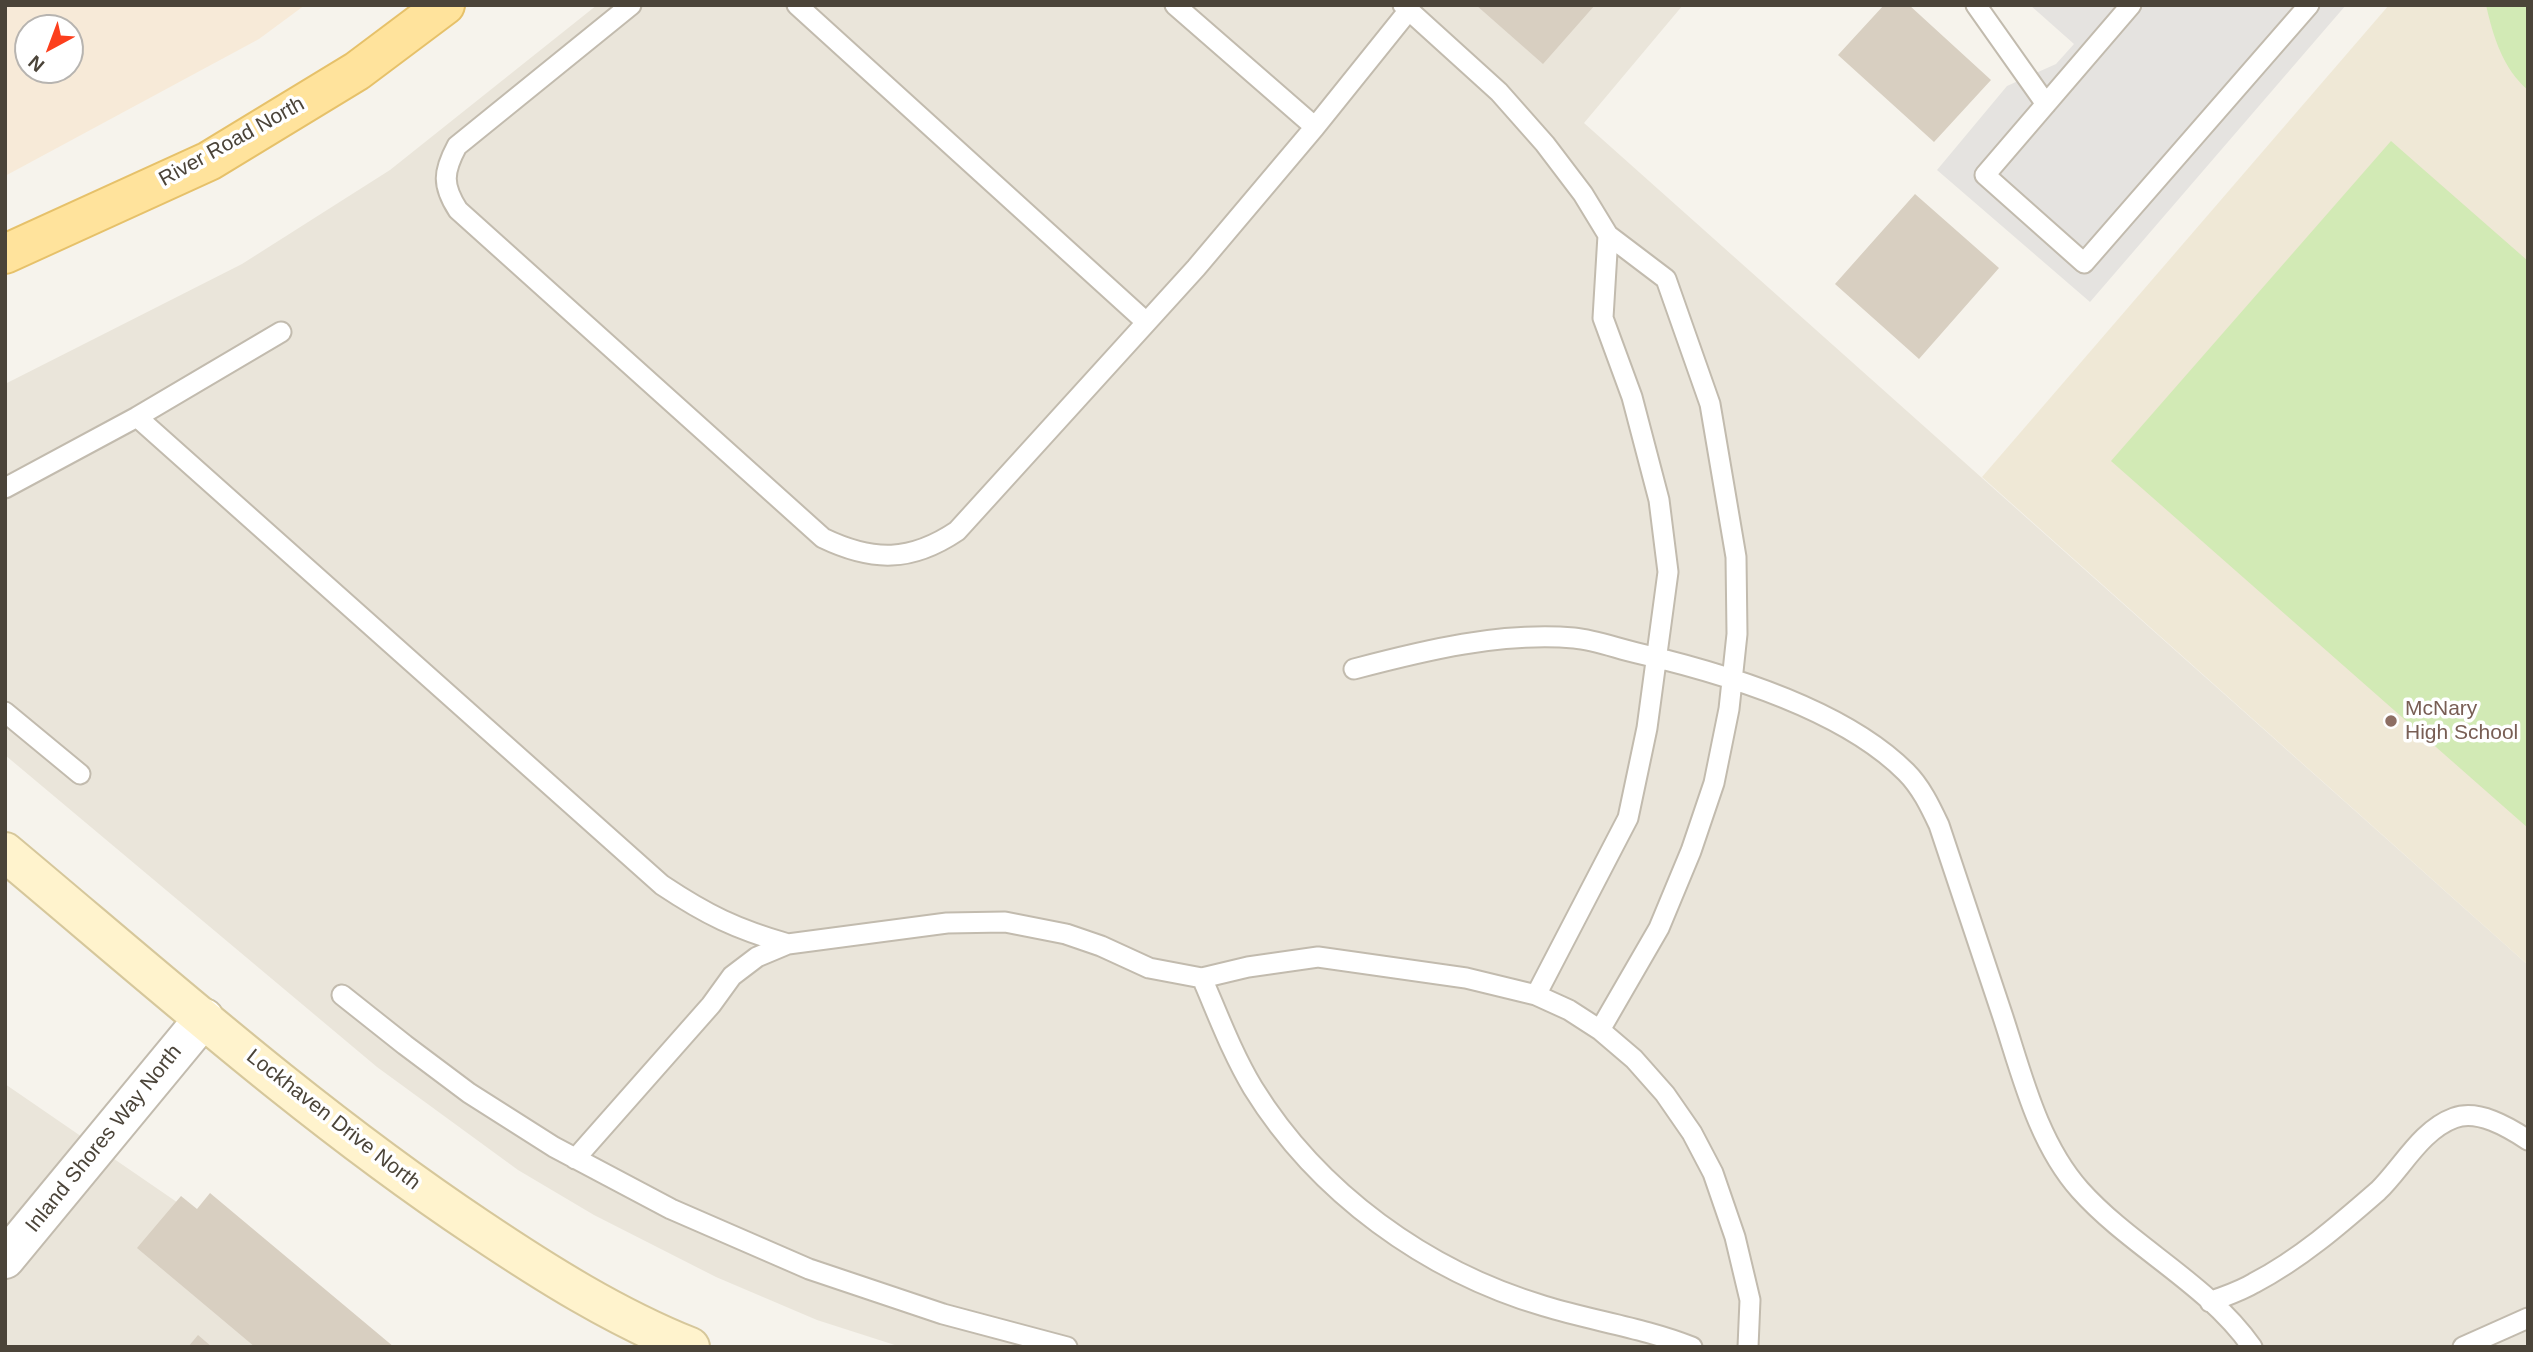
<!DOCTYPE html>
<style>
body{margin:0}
#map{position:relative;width:2533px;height:1352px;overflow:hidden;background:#f6f3ec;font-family:Arial,sans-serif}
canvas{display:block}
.frame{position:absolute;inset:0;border:7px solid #4b4439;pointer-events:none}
.north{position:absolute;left:14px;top:14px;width:70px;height:70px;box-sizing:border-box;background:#fff;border:2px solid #b7b4b0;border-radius:50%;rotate:221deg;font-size:19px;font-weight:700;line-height:28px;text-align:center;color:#4b4439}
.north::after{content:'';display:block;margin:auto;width:24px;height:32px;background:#fc3f1d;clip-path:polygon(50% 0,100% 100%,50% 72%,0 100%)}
</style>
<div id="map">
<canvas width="2533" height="1352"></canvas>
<div class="frame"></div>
<div class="north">N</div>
</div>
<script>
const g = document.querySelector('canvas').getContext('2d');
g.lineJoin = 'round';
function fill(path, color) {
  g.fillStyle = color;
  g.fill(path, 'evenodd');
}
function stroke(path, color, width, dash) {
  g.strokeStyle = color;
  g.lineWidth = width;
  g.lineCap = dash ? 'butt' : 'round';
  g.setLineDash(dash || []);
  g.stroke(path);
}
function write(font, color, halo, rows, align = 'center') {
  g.font = font + ' Arial,sans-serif';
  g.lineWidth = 7;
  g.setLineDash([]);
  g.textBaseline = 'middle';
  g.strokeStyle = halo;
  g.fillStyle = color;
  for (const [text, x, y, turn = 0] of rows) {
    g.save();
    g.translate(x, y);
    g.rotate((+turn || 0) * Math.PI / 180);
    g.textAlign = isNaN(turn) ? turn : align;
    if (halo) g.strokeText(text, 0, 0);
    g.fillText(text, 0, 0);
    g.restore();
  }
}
const residential = new Path2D(`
 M597 5H1683L1584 123 2528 965V1347H901L817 1320 716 1277 594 1215 518 1170 377 1067 5 755V384L242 264 390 170Z
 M5 1084 382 1343 392 1347H5Z`);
const commercial = new Path2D(`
 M5 5H305L259 39 5 176ZM28 28H70V70H28Z`);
const education = new Path2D(`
 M2389 5H2528V965L1982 477Z`);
const green = new Path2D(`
 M2486 5H2528V90C2503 69 2493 36 2486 5Z
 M2391 141 2528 261V828L2111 461Z`);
const parking = new Path2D(`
 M2030 5H2346L2090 302 1937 170 2007 86 2056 64 2074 44Z`);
const building = new Path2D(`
 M1476 5H1595L1543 64Z
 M1884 5H1909L1991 80 1934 142 1838 55Z
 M1915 194 1999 268 1919 359 1835 284Z
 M210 1193 394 1347H255L137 1248 181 1196 197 1209Z
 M198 1335 212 1347H188Z`);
const lane = new Path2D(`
 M631 5 457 146C443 172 442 185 458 210L823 538C873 562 911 562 957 531L1196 268 1315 127 1409 10
 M797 5 1145 321
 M1175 5 1315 127
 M1403 5 1499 92 1545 144 1583 194 1608 235 1666 279 1710 404 1736 557 1737 634 1729 709 1714 783 1691 851 1659 928 1600 1030
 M1976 5 2046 104
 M2131 5 1985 175 2084 263 2309 5
 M137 417 662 885C707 915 736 929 788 944
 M5 488 137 417 281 332
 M1354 669C1426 650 1500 632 1574 638 1595 640 1616 648 1637 653 1723 673 1842 708 1906 772 1921 787 1930 806 1939 825 1960 889 1982 953 2003 1017 2022 1075 2038 1143 2080 1190 2131 1247 2207 1283 2252 1347
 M5 712 80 774
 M1202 978C1218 1015 1232 1053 1253 1088 1318 1193 1426 1271 1544 1306 1593 1321 1644 1328 1692 1347
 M342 995 405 1045 469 1093 554 1147 671 1209 809 1269 943 1314 1067 1347
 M1536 995 1628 818 1647 728 1668 572 1659 500 1632 397 1603 318 1608 235
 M575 1159 711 1005 732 976 757 957 788 944 947 923 1005 922 1066 934 1101 946 1149 968 1202 978 1248 967 1318 957 1466 978 1536 995 1569 1010 1600 1030 1634 1059 1665 1094 1692 1133 1713 1173 1735 1237 1750 1300 1748 1347
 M2210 1302C2225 1296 2241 1291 2254 1283 2300 1259 2339 1225 2378 1191 2402 1168 2421 1130 2454 1118 2478 1109 2508 1127 2528 1140
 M2463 1347 2528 1318`);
const street = new Path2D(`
 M5 1259 204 1018`);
const secondary = new Path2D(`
 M5 852C159 981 310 1116 478 1228 545 1273 615 1317 690 1347`);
const primary = new Path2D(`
 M5 254 209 161 357 71 445 5`);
const markers = [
 [2391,721,7,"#8d6e63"]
];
const streetNames = [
 ["River Road North",232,142,-29],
 ["Lockhaven Drive North",333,1120,38],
 ["Inland Shores Way North",104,1139,-51]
];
const educationNames = [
 ["McNary",2405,709],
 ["High School",2405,733]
];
fill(residential, '#eae5da');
fill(commercial, '#f7ead8');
fill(education, '#efe8d6');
fill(green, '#d2eab5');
fill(parking, '#e5e3e0');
fill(building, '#d8cfc1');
stroke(lane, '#c2bbae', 23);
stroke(street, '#c2bbae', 42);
stroke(secondary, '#d6c79b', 42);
stroke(primary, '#e6c16a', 42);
stroke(lane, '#fff', 19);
stroke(street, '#fff', 38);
stroke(secondary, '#fff3cd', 38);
stroke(primary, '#ffe39c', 38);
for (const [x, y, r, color] of markers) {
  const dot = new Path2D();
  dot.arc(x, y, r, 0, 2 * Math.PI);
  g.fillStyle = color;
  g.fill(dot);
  stroke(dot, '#fff', 2.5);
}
write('21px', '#4b4439', '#fff', streetNames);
write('21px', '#785e54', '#fff', educationNames, 'left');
</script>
